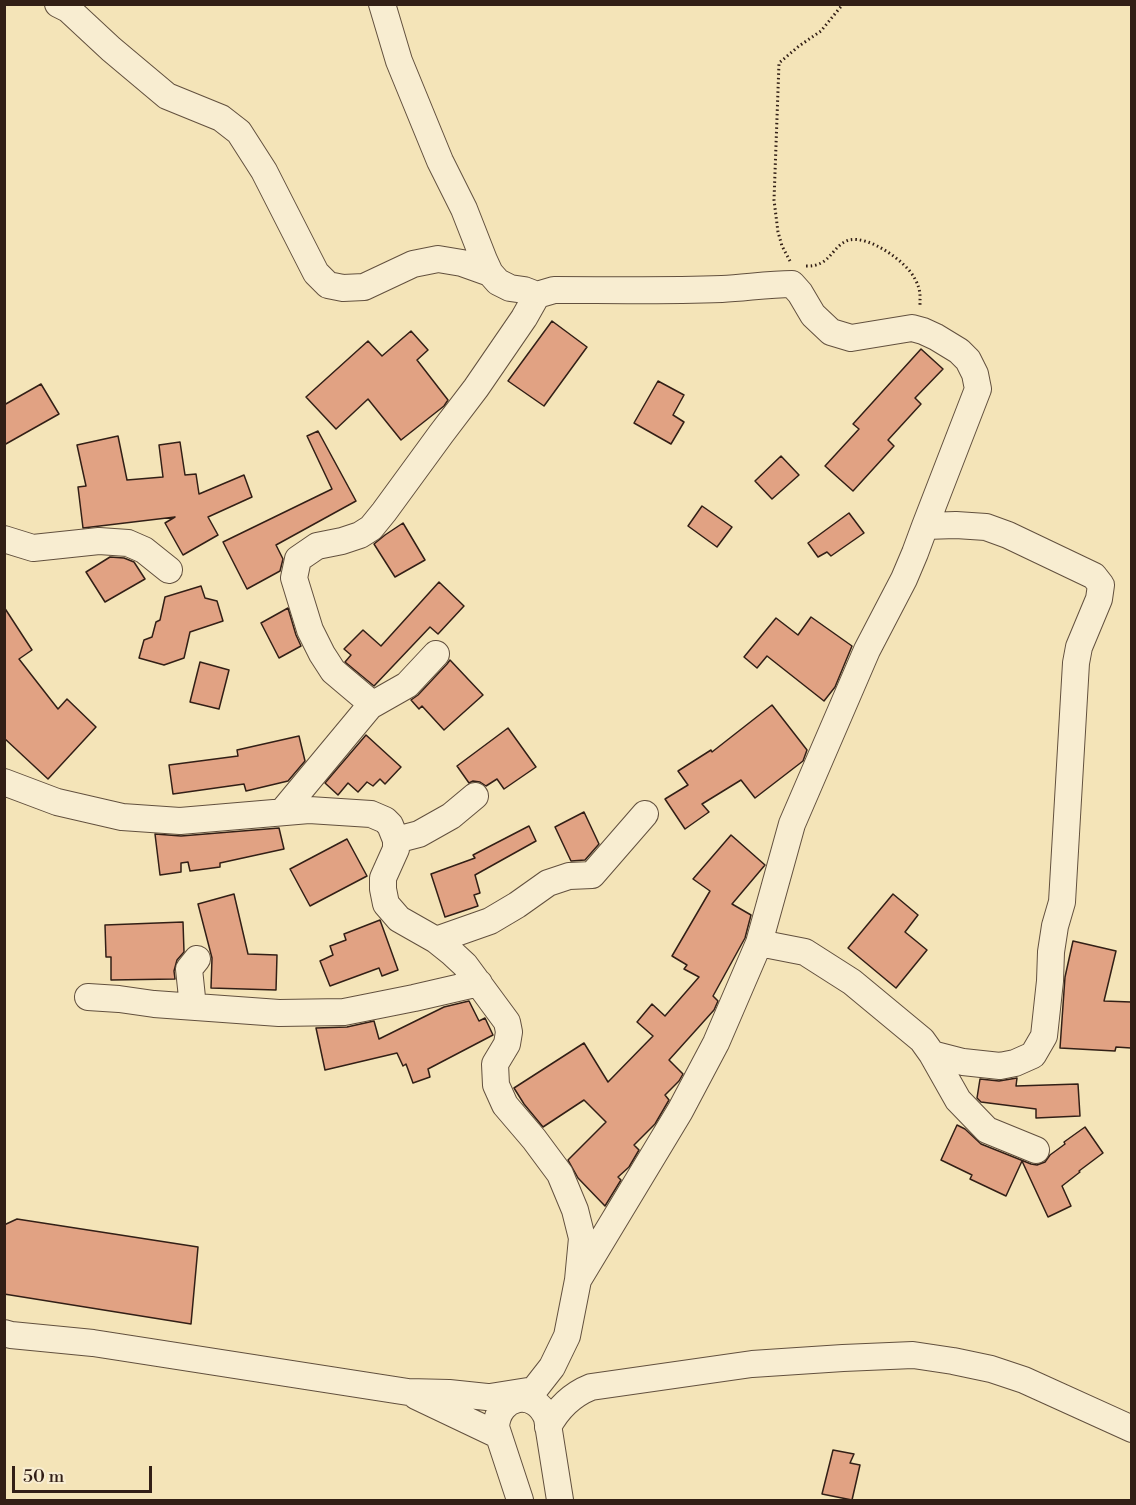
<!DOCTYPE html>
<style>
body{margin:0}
#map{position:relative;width:1136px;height:1505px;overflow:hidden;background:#f4e4b8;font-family:"Libre Bodoni",serif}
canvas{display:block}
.frame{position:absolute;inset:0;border:6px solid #321f16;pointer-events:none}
.scale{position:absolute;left:12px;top:1466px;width:140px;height:27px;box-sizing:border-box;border:3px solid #321f16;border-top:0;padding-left:8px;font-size:18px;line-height:21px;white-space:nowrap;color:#321f16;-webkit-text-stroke:4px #f8edd1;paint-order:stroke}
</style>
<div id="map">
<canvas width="1136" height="1505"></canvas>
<div class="frame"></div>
<div class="scale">50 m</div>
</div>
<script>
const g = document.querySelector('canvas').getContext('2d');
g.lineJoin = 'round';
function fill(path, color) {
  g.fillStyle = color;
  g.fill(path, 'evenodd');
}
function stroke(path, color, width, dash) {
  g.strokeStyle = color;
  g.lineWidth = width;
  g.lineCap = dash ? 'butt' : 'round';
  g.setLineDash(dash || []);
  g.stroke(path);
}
const building = new Path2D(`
 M552 321 587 347 544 406 508 381Z
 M411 331 428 350 417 360 448 400 444 406 401 440 368 399 336 429 306 397 368 341 382 356Z
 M921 349 943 369 915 398 921 404 888 440 894 446 853 491 825 466 859 429 853 424Z
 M658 381 684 395 673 415 684 422 671 444 634 423Z
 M41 384 59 414 4 445V405Z
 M318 431 356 501 276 545 283 559 280 571 247 589 223 542 332 489 307 436Z
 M118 436 127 480 163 477 159 445 180 442 185 475 196 474 199 494 244 475 252 497 208 517 218 535 183 555 165 523 175 517 83 528 78 487 86 486 77 445Z
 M781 456 799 475 772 499 755 481Z
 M702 506 732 527 717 547 688 526Z
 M849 513 864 533 831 556 827 552 818 557 808 543Z
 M403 523 425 560 395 577 374 544 385 535Z
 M110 557 124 558 134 562 145 579 105 602 86 572Z
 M439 582 464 606 438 634 430 627 374 686 345 662 351 655 344 649 363 630 381 646Z
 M201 586 205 598 217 601 223 621 190 632 184 658 164 665 139 658 144 640 152 637 156 622 160 620 165 597Z
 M4 607 32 650 19 659 58 709 67 699 96 727 48 779 4 738Z
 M288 608 296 635 301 646 279 658 261 623Z
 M811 617 852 646 835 687 824 701 767 656 757 668 744 657 776 618 798 635Z
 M450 660 483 695 444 730 422 706 419 709 411 700 418 695 447 664Z
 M200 662 229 670 219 709 190 702Z
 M772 705 807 750 803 761 755 798 741 780 702 804 709 812 685 829 665 799 688 785 678 771 711 750 712 752Z
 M508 728 536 767 504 789 497 779 486 786 480 782 473 781 469 783 457 766Z
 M366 735 401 767 385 784 380 779 373 786 367 782 358 792 348 783 338 795 325 783Z
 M299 736 305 761 288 781 246 791 244 784 173 794 169 765 238 756 237 750Z
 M584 812 599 844 585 860 571 861 555 827Z
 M529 826 536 841 475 875 480 893 474 895 478 906 445 917 431 874 475 858 473 855Z
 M279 828 284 849 220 863V867L190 871 188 862 181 863V872L160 875 155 834 181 836Z
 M731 835 765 865 732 904 751 915 745 938 713 996 718 1001 714 1010 669 1060 683 1074 679 1081 665 1095 669 1100 655 1124 634 1145 639 1150 629 1167 618 1177 621 1180 605 1206 578 1178 568 1160 606 1122 584 1100 543 1127 524 1104 514 1088 584 1043 608 1082 653 1036 637 1022 652 1004 665 1016 699 977 684 969 687 965 672 956 710 891 693 879Z
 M347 839 367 876 310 906 290 869Z
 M234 894 248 954 277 955 276 990 211 988 212 958 198 904Z
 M893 894 918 915 905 932 927 950 896 988 848 948Z
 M380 920 398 970 382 976 379 968 330 986 320 961 333 955 330 946 346 940 344 934Z
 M183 922 184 952 177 960 174 971 175 979 111 980V957H106L105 925Z
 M1073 941 1116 951 1104 1001 1131 1002V1048L1116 1047 1115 1051 1060 1048 1065 977Z
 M469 1001 479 1021 485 1018 493 1035 428 1069 430 1077 413 1083 406 1064 403 1066 397 1053 325 1070 316 1028 347 1027 374 1021 379 1039 444 1007Z
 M1017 1078 1016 1086 1078 1084 1080 1116 1036 1118V1109L981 1102 977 1098 980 1079 999 1081Z
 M957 1125 965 1129 981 1144 1031 1164 1037 1165 1045 1162 1050 1155 1065 1144 1064 1142 1085 1127 1103 1153 1079 1171 1080 1172 1062 1186 1071 1206 1048 1217 1022 1161 1006 1196 970 1179 972 1175 941 1160Z
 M17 1219 198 1247 191 1324 4 1294V1225Z
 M833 1450 854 1454 850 1463 860 1465 852 1500 822 1494Z`);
const path = new Path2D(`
 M790 261 782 246 778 232 774 200 779 63 799 46 821 31 843 4
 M806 266C831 267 831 246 849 240 869 235 907 262 915 279 921 290 920 295 920 307`);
const minor = new Path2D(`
 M58 4 68 9 111 49 167 96 221 118 239 132 264 171 316 273 328 285 343 288 364 287 413 264 438 259 462 263 490 273
 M382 4 399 61 440 161 464 209 484 260 490 273 498 282 510 288 524 290 537 295 554 290C610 290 666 291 722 289 745 288 768 284 792 284L800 293 813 315 831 332 851 338 912 328 923 331 936 337 959 351 968 360 975 374 978 389 925 526 915 553 904 579 867 650 792 824 759 943 716 1043 680 1111 578 1280
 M925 526 956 525 986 527 1008 535 1094 576 1101 585 1099 599 1079 647 1076 663 1062 902 1055 926 1051 952 1050 981 1044 1036 1033 1055 1015 1063 1000 1066 963 1062 932 1054
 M4 539 33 548 99 541 128 543 144 550 169 570
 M370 706 407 685 436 654
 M4 782 57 802 122 817 180 821 309 810 371 814 385 820 390 825 396 840V849L383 878V889L386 904 399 919 436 940 451 952 465 965 507 1022 509 1032 507 1044 495 1064 496 1085 505 1105 534 1139 560 1174 575 1210 582 1238 578 1280 567 1336 552 1367 534 1390 490 1397
 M282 812 370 706 365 698 333 671 322 654 310 630 294 578 298 559 317 546 342 541 360 535 371 528 384 512 441 434 476 388 524 318 537 295
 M396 840 419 834 451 816 475 796
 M436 940 490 921 517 905 548 883 569 876 592 875 645 814
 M759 943 805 952 852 982 922 1040 932 1054 958 1100 987 1130 1036 1150
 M88 997 119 999 154 1004 279 1013 344 1012 414 998 479 983
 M193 1007 189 969 197 959
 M4 1333 11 1335 93 1343 408 1392 449 1393 506 1399
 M416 1396 498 1435
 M548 1427C558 1408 571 1395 591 1387L752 1364 843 1358 913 1355 953 1361 991 1369 1024 1380 1132 1429
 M520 1500 496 1427C498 1395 535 1388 547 1418L560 1500`);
fill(building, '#e1a283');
stroke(building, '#321f16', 1.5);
stroke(minor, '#62503e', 28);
stroke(path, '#321f16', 3, [1.5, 3]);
stroke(minor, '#f8edd1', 26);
</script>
